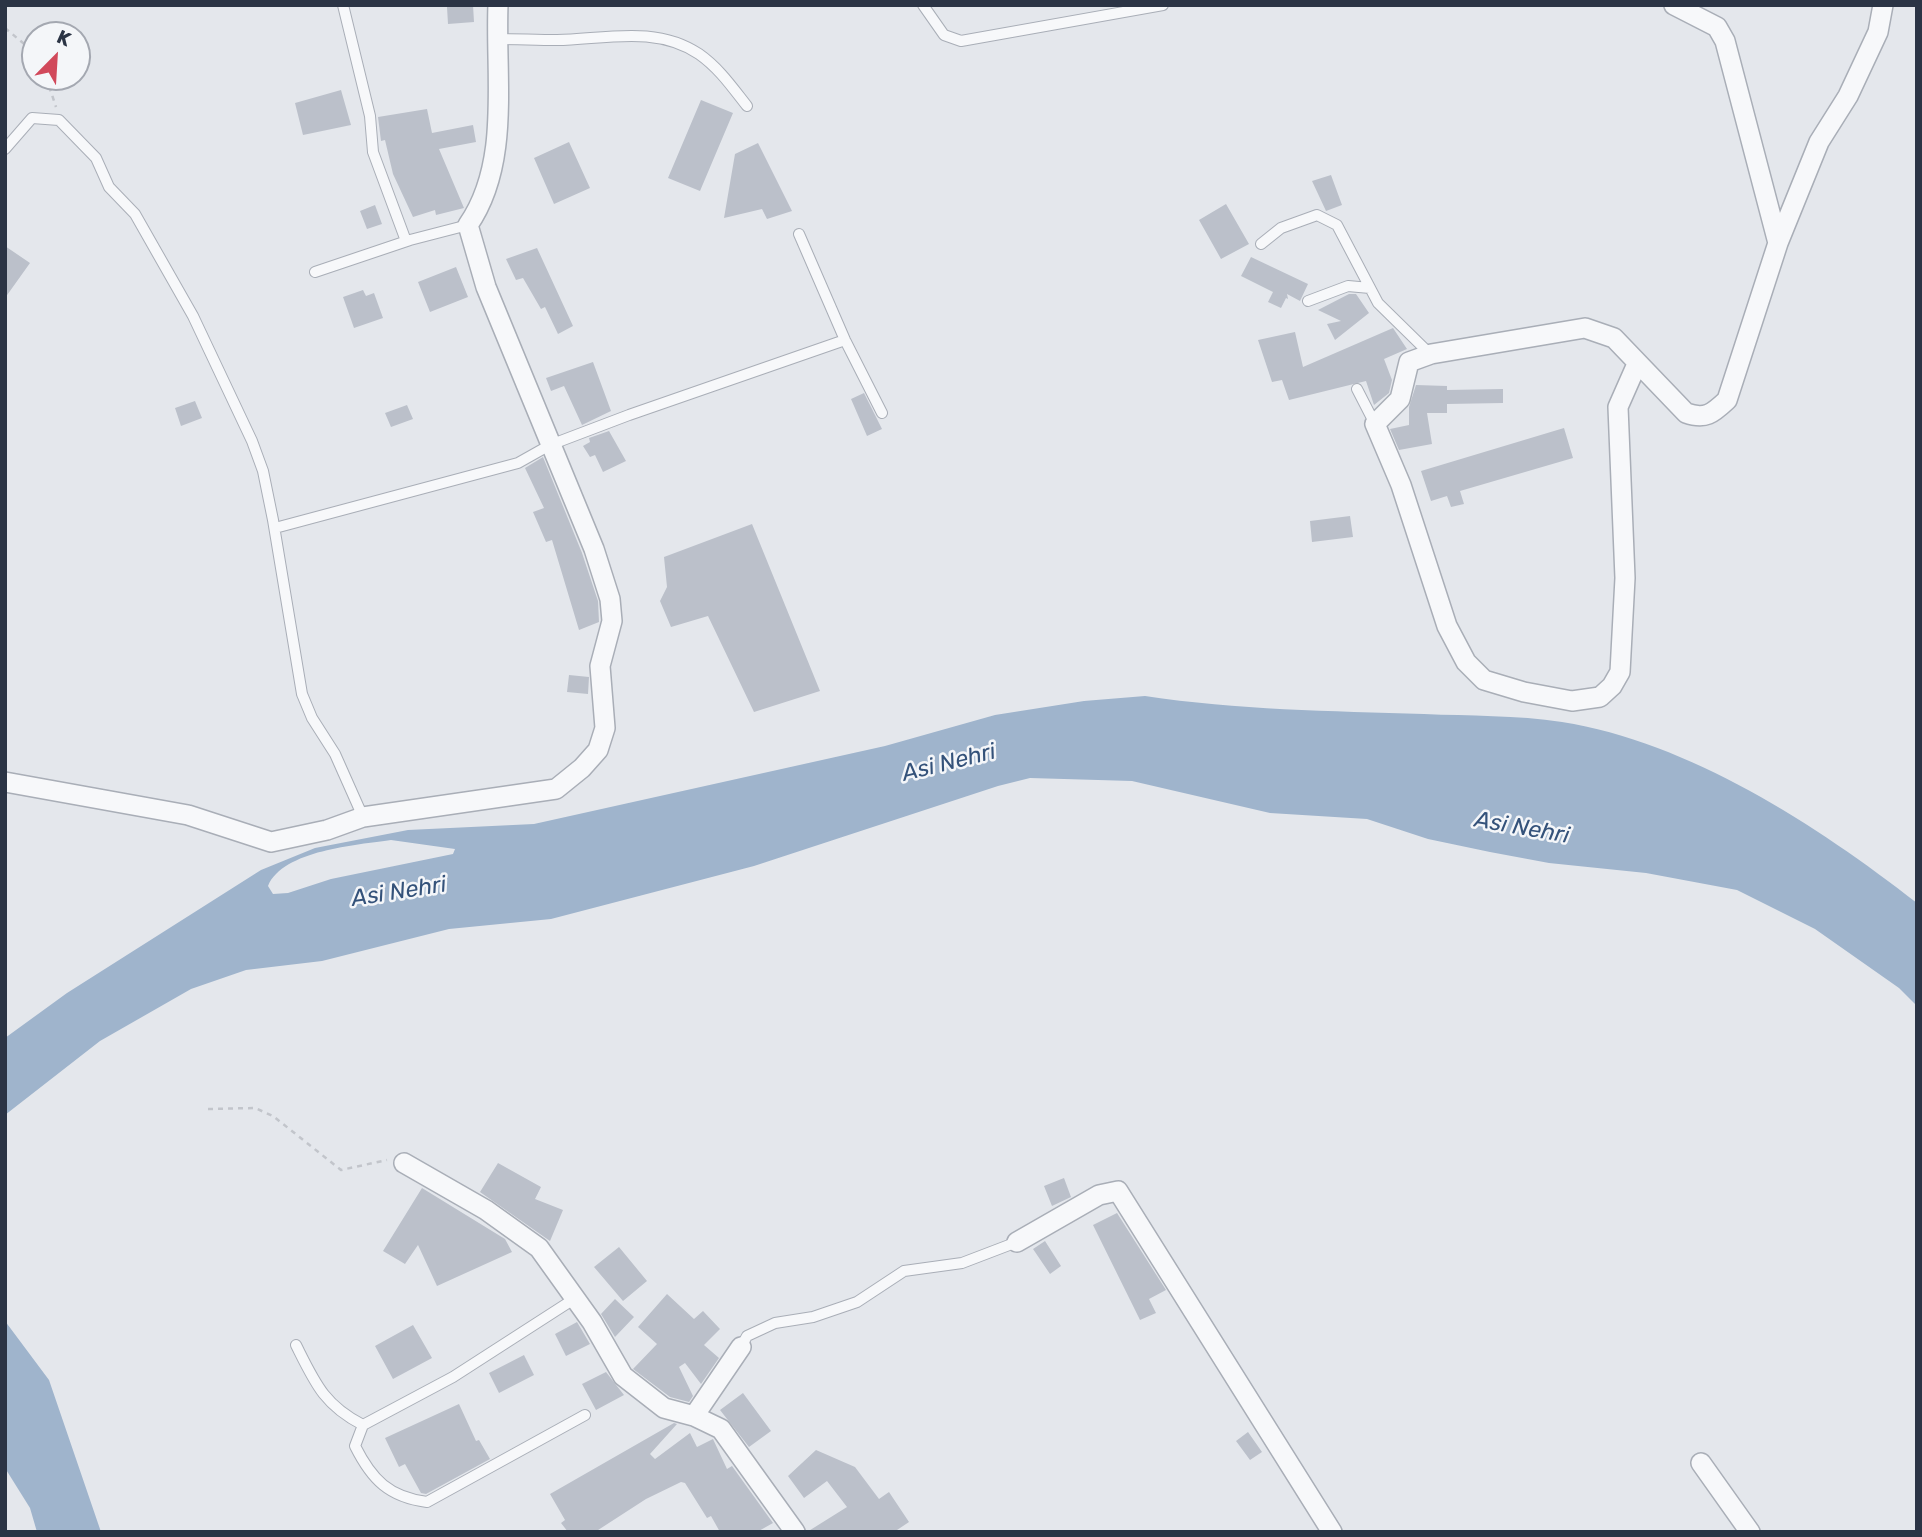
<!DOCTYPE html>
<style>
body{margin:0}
#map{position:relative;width:1922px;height:1537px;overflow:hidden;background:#e4e7ec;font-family:Rubik,sans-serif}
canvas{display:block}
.frame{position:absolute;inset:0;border:7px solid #2b3445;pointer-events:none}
.north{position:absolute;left:21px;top:21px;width:70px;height:70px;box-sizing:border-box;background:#f4f6f9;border:2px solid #a4a8b1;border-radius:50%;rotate:24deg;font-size:19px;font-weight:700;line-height:28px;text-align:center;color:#2b3445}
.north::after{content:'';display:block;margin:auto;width:24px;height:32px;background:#d1495b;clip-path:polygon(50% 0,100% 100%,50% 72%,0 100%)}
</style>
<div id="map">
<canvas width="1922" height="1537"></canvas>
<div class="frame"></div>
<div class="north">K</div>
</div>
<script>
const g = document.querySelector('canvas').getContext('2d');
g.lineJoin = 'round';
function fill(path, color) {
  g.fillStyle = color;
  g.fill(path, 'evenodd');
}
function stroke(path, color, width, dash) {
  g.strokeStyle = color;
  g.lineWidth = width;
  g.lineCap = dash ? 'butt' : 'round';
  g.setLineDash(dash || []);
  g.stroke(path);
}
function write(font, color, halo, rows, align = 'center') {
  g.font = font + ' Rubik,sans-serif';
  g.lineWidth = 5;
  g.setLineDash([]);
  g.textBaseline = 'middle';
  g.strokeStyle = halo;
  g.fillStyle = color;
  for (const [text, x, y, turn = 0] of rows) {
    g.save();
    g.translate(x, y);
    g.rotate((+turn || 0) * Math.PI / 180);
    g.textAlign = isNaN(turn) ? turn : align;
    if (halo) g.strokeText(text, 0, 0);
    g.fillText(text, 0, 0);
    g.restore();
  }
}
const water = new Path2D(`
 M1145 696C1237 710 1331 711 1424 714 1469 716 1517 715 1562 722 1689 742 1817 825 1917 903V1006L1899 988 1815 929 1737 890 1646 873 1549 863 1490 852 1428 839 1367 819 1270 813 1132 781 1030 778 998 786 754 866 551 919 449 929 322 961 246 970 191 989 100 1041 5 1115V1038L67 993 261 870 315 848 408 830 534 824 885 746 995 715 1084 701ZM391 840 455 849 453 854 331 879 288 893 273 894 268 886C283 850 357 845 391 840Z
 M5 1321 49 1380 101 1532H37L30 1508 5 1468Z`);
const building = new Path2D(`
 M473 5 474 22 448 24 447 7Z
 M341 90 351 125 303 135 295 103Z
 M701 100 733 113 700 191 668 178Z
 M427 109 432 133 473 125 476 142 439 149 464 208 436 215 435 210 413 217 393 174 385 140 381 141 378 117Z
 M569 142 590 188 554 204 534 158Z
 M758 143 792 211 767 219 762 209 724 218 735 154Z
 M1331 175 1342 205 1326 211 1312 181Z
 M1226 204 1249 244 1221 259 1199 220Z
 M375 205 382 224 367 229 360 211Z
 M5 246 30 263 5 298Z
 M537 248 573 326 558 334 545 307 541 309 523 278 516 280 506 259Z
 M1251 257 1308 284 1300 301 1287 294 1288 299 1286 298 1281 308 1268 302 1273 292 1241 276Z
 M456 267 468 297 430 312 418 282Z
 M363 290 366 296 374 293 383 318 354 328 343 297Z
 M1349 294H1356L1369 313 1335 340 1327 324 1341 321 1318 310Z
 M1393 328 1407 349 1384 359 1392 380 1389 393 1374 405 1366 381 1289 400 1282 380 1272 382 1258 340 1295 332 1303 367Z
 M593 362 611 411 582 425 564 386 551 391 546 378Z
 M1416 385 1447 386V390L1503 389V403L1447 404V413H1427L1432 444 1399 450 1390 429 1409 425V407Z
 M864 393 882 429 867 436 851 399Z
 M195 401 202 418 181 426 175 408Z
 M407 405 413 419 391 427 385 413Z
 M1564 428 1573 458 1460 491 1464 504 1451 507 1447 496 1431 501 1421 471Z
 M609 431 626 461 603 472 595 455 590 457 583 446 590 442 589 438Z
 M543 457 582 553 598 601 599 622 579 630 552 540 546 542 533 512 544 508 525 468Z
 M1350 516 1353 537 1312 542 1310 521Z
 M752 524 820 691 754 712 708 616 671 627 660 601 667 587 664 557Z
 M569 675 589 677 588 694 567 692Z
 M498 1163 541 1187 535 1199 563 1210 550 1241 480 1192Z
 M1064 1178 1071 1197 1052 1206 1044 1186Z
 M422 1188 505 1239 512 1252 437 1286 418 1245 405 1264 383 1251Z
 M1117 1213 1166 1290 1149 1299 1156 1313 1140 1320 1093 1225Z
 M1045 1241 1061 1266 1050 1274 1033 1249Z
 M619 1247 647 1281 623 1301 594 1267Z
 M667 1294 694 1319 703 1311 720 1329 704 1345 719 1358 701 1384 685 1363 679 1367 693 1396 689 1402 670 1397 633 1369 657 1344 638 1327Z
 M615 1299 634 1317 615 1337 601 1314Z
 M577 1322 590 1344 566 1356 555 1334Z
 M413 1325 432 1358 393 1379 375 1346Z
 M524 1355 534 1375 499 1393 489 1373Z
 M606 1372 624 1395 596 1410 582 1384Z
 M743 1393 771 1431 749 1447 720 1410Z
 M459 1404 476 1441 479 1440 490 1459 426 1494 421 1493 405 1464 399 1467 385 1438Z
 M674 1423 677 1424 650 1454 655 1459 690 1433 697 1447 713 1439 727 1469 732 1466 773 1523 757 1532H720L711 1516 707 1518 685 1483 681 1482 646 1499 595 1532H568L561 1523 565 1520 550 1494Z
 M1248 1432 1262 1452 1250 1460 1236 1441Z
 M816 1450 855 1467 879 1499 889 1492 909 1522 894 1532H807L847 1507 827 1481 804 1498 788 1476Z`);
const path = new Path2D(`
 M5 28 35 53
 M46 77 56 107
 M208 1109 255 1108 273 1116 341 1170 387 1160`);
const service = new Path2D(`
 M343 5 370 116 373 152 406 241
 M923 5 944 35 961 41 1163 5
 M497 39C517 39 537 40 557 40 605 39 656 25 699 54 719 68 732 87 747 106
 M5 149 32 118 59 120 96 158 109 187 135 214 193 316 252 441 263 471 273 520 302 694 312 718 335 754 363 817
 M799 234 845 340 882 413
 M1261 244 1281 228 1317 215 1337 225 1378 303 1430 354
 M315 272 410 240 468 225
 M1308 301 1348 286 1370 288
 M1357 389 1375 424
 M275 528 518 463 550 445 629 415 845 340
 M296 1345C315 1383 324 1405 363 1425L355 1446C372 1480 389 1497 427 1502L585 1415
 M741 1347 747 1336 775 1323 813 1317 857 1302 904 1271 962 1263 1017 1242
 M363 1425 453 1377 574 1299`);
const minor = new Path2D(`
 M1674 5 1717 27 1725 41 1778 243
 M1637 364 1618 407 1625 578 1620 672 1612 686 1600 697 1572 701 1524 692 1484 680 1466 662 1447 626 1401 485 1375 424 1400 399 1409 362 1431 354 1585 328 1614 338 1686 413C1706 420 1713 413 1727 400L1778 243 1819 142 1848 96 1878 32 1883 5
 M5 782 188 815 271 842 327 830 363 817 556 789 582 768 598 750 605 728 600 666 612 621 610 599 594 549 486 287 468 225C511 163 495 77 498 5
 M404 1163 486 1210 539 1248 592 1322 623 1376 664 1408 694 1416 721 1429 795 1532
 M1017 1242 1099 1195 1118 1191 1332 1532
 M694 1416 741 1347
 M1701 1463 1750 1532`);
const waterNames = [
 ["Asi Nehri",949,763,-14],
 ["Asi Nehri",1522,828,10],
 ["Asi Nehri",399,892,-9]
];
fill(water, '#9fb4cc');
fill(building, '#bbc0ca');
stroke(service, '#a9aeb7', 12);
stroke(minor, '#a9aeb7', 22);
stroke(path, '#c2c5cb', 2.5, [5, 5]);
stroke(service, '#f7f8fa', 10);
stroke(minor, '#f7f8fa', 19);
write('italic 23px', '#34527a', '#f4f6f9', waterNames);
</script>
